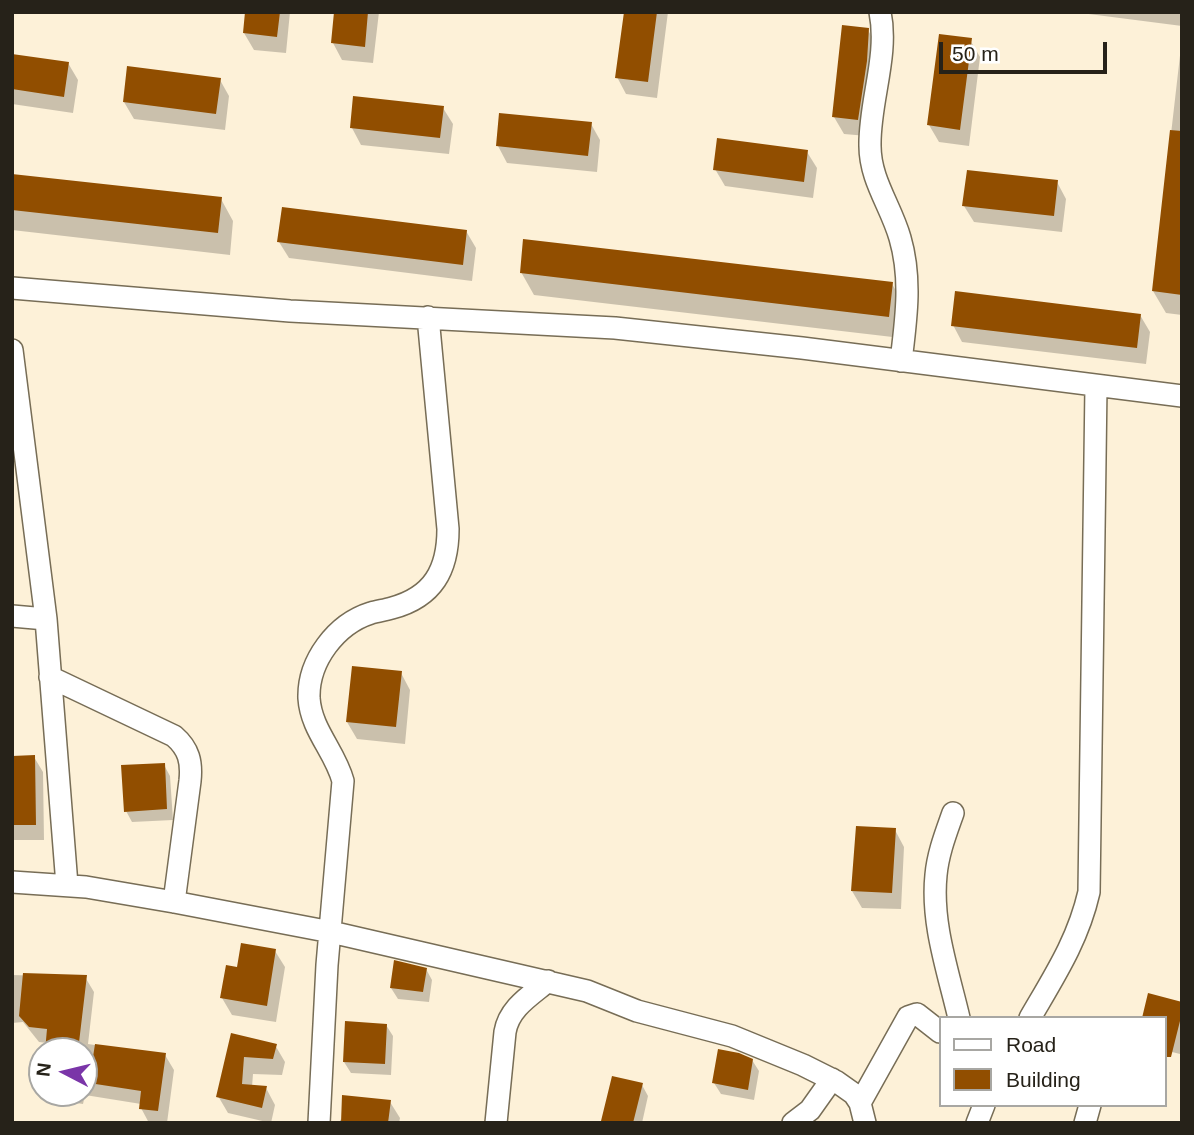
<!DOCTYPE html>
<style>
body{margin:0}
#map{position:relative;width:1194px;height:1135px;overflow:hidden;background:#fdf1d8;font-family:Arial,sans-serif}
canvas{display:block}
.frame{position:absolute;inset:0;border:14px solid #262219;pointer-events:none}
.legend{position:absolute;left:939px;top:1016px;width:228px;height:91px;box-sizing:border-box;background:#fff;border:2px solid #a8a7a3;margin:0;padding:9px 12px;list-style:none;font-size:21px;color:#262219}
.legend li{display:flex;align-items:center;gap:14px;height:35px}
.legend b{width:35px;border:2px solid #a8a7a3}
.north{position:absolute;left:28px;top:1037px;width:70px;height:70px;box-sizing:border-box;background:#fff;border:2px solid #a8a7a3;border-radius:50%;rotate:277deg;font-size:19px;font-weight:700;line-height:28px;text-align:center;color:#262219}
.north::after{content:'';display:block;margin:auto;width:24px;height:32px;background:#7a35a8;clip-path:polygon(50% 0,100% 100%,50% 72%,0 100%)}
.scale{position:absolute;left:939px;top:42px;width:168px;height:32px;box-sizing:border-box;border:4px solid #262219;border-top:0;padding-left:9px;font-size:21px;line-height:24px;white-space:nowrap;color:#262219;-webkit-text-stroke:5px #fff;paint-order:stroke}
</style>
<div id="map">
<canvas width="1194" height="1135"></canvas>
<div class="frame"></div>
<ul class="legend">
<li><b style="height:9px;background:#fff"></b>Road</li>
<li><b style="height:19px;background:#914e00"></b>Building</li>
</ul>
<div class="north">N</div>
<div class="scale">50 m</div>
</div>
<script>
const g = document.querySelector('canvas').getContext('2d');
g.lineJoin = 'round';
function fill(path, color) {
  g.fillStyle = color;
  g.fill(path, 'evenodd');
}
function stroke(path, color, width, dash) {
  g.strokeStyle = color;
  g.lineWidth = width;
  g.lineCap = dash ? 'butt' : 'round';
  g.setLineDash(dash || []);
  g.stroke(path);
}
const shadow = new Path2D(`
 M247 12H290L286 53 254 50 244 33Z
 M336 12H379L373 63 342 60 333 43Z
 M625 12H668L657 98 626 94 617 77Z
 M1073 12H1182V26Z
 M868 30 877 47 867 136 844 134 834 117Z
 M1182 38V315L1166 313 1153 291Z
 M970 40 980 57 969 146 939 142 929 125Z
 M12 55 68 63 78 80 73 113 12 104Z
 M220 80 229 96 225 130 134 119 124 102Z
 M443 108 453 124 449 154 361 145 352 128Z
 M591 124 600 140 597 172 507 163 498 146Z
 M807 152 817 168 813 198 725 186 715 169Z
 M12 176 221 199 233 221 230 255 12 230Z
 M1057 182 1066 199 1062 232 974 222 964 206Z
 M466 231 476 248 472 281 289 258 279 242Z
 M521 272 892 284 905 306 901 338 534 295Z
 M1140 315 1150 332 1146 364 962 342 953 325Z
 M401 673 410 690 405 744 357 739 347 722Z
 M34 757 43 772 44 840H12V758Z
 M164 765 170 776 173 820 132 822 126 811Z
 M895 830 904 847 901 909 862 908 852 891Z
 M275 951 285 967 276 1022 232 1015 222 998Z
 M426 969 432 980 429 1002 398 999 391 988Z
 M12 975 85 977 94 992 88 1044 165 1055 174 1070 167 1123H149L141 1108V1104L85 1095 83 1104 57 1100 52 1093H84V1051H46L47 1043 39 1042 23 1022 12 1023Z
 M1182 1003V1047L1180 1054 1164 1050Z
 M386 1025 393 1036 391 1075 351 1073 344 1062Z
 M232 1035 275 1045 285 1062 282 1075 253 1074 252 1087 266 1088 275 1105 271 1123 228 1113 218 1096Z
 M752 1060 759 1071 754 1100 721 1094 714 1083Z
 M642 1085 648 1096 642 1123H605L603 1120Z
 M390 1102 400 1118 399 1123H340V1120Z`);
const building = new Path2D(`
 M245 12H280L277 37 243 33Z
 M334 12H368L365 47 331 43Z
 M624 12H657L648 82 615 78Z
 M842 25 869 28 867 61 858 120 832 117Z
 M939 34 972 38 960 130 927 125Z
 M12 54 69 62 64 97 12 89Z
 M127 66 221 78 216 114 123 102Z
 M353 96 444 106 440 138 350 128Z
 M499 113 592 122 588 156 496 146Z
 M1170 130 1182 131V295L1152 291Z
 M717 138 808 150 804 182 713 170Z
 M967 170 1058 180 1054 216 962 206Z
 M12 174 222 197 218 233 12 210Z
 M282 207 467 230 463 265 277 242Z
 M523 239 893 282 889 317 520 273Z
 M955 291 1141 314 1137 348 951 326Z
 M352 666 402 671 396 727 346 722Z
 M35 755 36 825H12V756Z
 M165 763 167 809 124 812 121 765Z
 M856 826 896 828 892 893 851 891Z
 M241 943 276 949 267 1006 220 998 226 965 237 967Z
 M394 960 427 968 423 992 390 988Z
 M23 973 87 975 78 1051H45L47 1029 29 1027 19 1016Z
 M1148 993 1182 1002V1013L1171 1057H1164V1018H1142Z
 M345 1021 387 1024 385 1064 343 1062Z
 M231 1033 277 1044 273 1059 244 1057 242 1084 267 1086 262 1108 216 1097Z
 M95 1044 166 1053 158 1111 139 1109 141 1091 89 1083Z
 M718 1049 739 1053 753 1059 748 1090 712 1083Z
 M612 1076 643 1083 633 1123 601 1121Z
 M342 1095 391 1100 388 1123H341Z`);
const street = new Path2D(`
 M880 12C889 56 869 102 870 146 870 180 891 206 900 238 912 279 906 320 901 361
 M12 288 290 311 615 328 802 348 1182 396
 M12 350 46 619 67 885
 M12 616 46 619
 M50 677 174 736C189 749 192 762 190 781L174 902
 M953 813C946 833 938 853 936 875 931 923 948 971 959 1018
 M12 882 86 887 174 902 331 932 587 991 637 1011 732 1036 803 1065 837 1082 854 1094 860 1103 865 1123
 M1030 1018C1055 975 1078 940 1089 892L1096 386
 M860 1103 908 1017 917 1014 940 1032
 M319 1123 327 965 343 781C335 751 311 730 309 698 308 661 336 624 371 613 378 611 385 610 392 608 433 597 448 570 448 529L428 317
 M496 1123 505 1032C509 1008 530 996 548 981
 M793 1123 810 1110 832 1079
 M977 1123 984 1105
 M1085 1123 1090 1105`);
fill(shadow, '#0003');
fill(building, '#914e00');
stroke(street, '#776d56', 24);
stroke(street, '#fff', 21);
</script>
